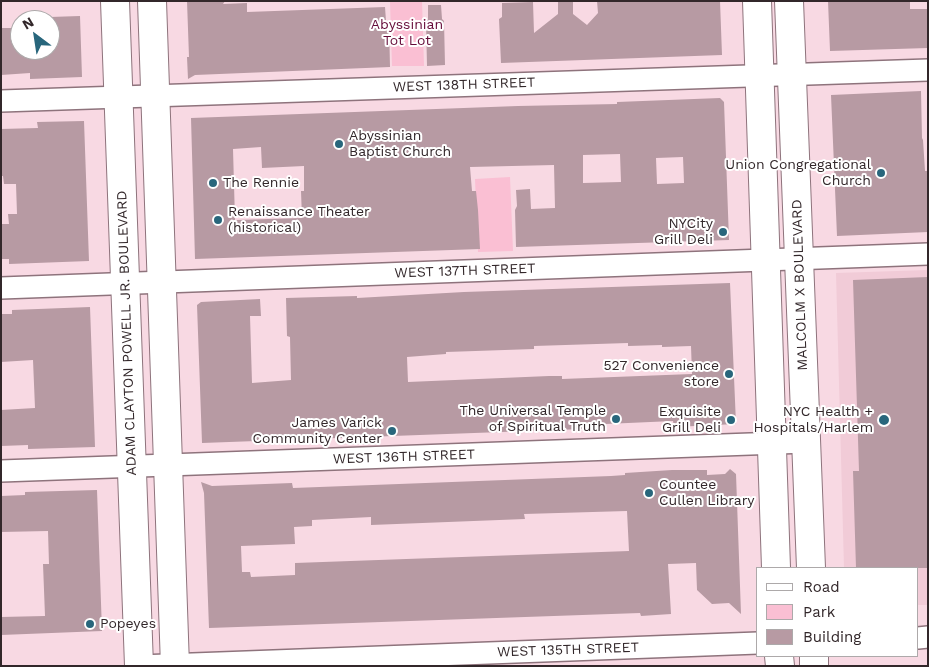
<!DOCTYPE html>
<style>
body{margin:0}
#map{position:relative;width:929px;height:667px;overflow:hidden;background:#f8d9e3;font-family:"Work Sans",sans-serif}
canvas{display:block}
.frame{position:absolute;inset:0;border:2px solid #32272a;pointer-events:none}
.legend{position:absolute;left:756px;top:567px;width:162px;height:90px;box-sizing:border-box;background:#fff;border:1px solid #ada9aa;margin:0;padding:6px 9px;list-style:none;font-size:15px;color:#32272a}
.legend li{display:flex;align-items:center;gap:10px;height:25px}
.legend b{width:25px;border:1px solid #ada9aa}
.north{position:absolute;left:10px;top:10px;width:50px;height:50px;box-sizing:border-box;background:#fff;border:1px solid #ada9aa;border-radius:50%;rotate:329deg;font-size:14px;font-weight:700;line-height:20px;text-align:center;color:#32272a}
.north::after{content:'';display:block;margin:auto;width:18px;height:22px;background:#28667c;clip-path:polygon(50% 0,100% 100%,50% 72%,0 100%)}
</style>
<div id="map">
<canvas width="929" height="667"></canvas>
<div class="frame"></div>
<ul class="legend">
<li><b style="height:6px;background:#fff"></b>Road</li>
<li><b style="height:14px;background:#fabfd3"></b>Park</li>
<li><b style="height:14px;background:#b79aa3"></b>Building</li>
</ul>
<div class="north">N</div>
</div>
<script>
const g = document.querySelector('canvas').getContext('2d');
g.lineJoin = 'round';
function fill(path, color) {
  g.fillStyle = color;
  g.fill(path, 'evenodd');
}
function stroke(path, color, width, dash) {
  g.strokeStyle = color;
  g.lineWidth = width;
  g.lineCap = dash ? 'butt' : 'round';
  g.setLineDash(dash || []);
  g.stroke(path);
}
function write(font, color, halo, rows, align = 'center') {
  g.font = font + ' "Work Sans",sans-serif';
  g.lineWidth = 4;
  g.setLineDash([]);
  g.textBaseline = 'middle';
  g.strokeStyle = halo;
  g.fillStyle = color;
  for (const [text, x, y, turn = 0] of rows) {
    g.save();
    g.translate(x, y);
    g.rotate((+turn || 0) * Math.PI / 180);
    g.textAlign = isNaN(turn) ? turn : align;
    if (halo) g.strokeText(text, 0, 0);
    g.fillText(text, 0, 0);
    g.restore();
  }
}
const built = new Path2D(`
 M928 270V605H918V568H844L836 273Z`);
const green = new Path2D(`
 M390 1H422L424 66H392Z
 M510 177 513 251 478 252 475 179Z`);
const building = new Path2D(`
 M187 1H225L223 4 247 3V12L385 7 386 21 389 23 390 67 195 75 188 79 187 57H189Z
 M558 1H573V14L587 25 598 13 597 1H720L722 55 501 63 499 19 502 17V3L533 2 534 33 558 14Z
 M828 1H910V9H928V48L830 51Z
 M428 5H441L442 19 444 21 445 65 427 66 426 22 428 19Z
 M80 16 82 77 30 79V73L1 75V28H20V50H50V17Z
 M921 91 922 138 923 140 925 171H928V232L837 236 831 95Z
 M720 98 724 102 729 240 516 247 515 210 517 206 516 190 530 189 531 209 555 208 554 165 470 167 472 191H476L478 210 480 249 195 259 191 118 518 106 617 104V102ZM261 147 262 168 304 166V191H301L302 218 235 220 233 149ZM620 154 621 182 583 183V155ZM683 157 684 183 657 184 656 158Z
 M84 121 89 261 9 264V259H1V224H9L8 214H17L16 184H4L3 176H1V129L38 128 37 122Z
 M928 277V568H856L853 471H859L853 280Z
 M730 283 736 424 674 427 673 421 583 425V429L202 443 197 305 201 302 260 299 261 316H250L252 383 291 380 290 337 287 336 286 298 357 296V298L464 292ZM628 343V346L662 345V347L691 346 692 374 562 379V376H549L408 382 407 357 446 354V352L534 349V346Z
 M90 307 95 447 28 449V445L1 446V410L35 408 33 360 1 362V314H12V310Z
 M730 469 736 474 741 614 729 603 712 604 697 590 696 563 668 564 671 614 641 616 640 613 209 628 204 493 201 482 212 486 292 483 293 488 611 476 625 475V473L672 470H707V475L725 474ZM627 511 629 551 295 563V575L251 577 250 572H242L241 546 295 544 294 527 312 526V520L371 517V525L525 519 524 514Z
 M97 490 102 631 1 635V617L45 616 43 564H49L48 531 1 532V496L25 495V492Z`);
const minor = new Path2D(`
 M1 101 928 70
 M1 288 928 254
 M1 471 806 442
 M918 638 928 637
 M139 666 758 643`);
const major = new Path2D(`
 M115 1 139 666
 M152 1 175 666
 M757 1 776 568
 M789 1 811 568
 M779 656 780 666
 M814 656V666`);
const markers = [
 [339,144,5,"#28667c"],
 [881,173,5,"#28667c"],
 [213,183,5,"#28667c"],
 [218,220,5,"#28667c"],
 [723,232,5,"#28667c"],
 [729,374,5,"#28667c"],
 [616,419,5,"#28667c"],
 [731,420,5,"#28667c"],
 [884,420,6,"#28667c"],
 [392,431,5,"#28667c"],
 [649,493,5,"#28667c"],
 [90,624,5,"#28667c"]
];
const parkNames = [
 ["Abyssinian",407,25],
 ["Tot Lot",407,41]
];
const streetNames = [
 ["WEST 138TH STREET",464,85,-2],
 ["WEST 137TH STREET",465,271,-2],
 ["MALCOLM X BOULEVARD",800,285,-92],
 ["ADAM CLAYTON POWELL JR. BOULEVARD",127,333,-92],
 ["WEST 136TH STREET",404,457,-2],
 ["WEST 135TH STREET",568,650,-2]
];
const poiNames = [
 ["Abyssinian",349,136,"left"],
 ["Baptist Church",349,152,"left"],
 ["Union Congregational",871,165],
 ["Church",871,181],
 ["The Rennie",223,183,"left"],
 ["Renaissance Theater",228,212,"left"],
 ["(historical)",228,228,"left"],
 ["NYCity",713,224],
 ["Grill Deli",713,240],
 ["527 Convenience",719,366],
 ["store",719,382],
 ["The Universal Temple",606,411],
 ["of Spiritual Truth",606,427],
 ["Exquisite",721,412],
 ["Grill Deli",721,428],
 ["NYC Health +",873,412],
 ["Hospitals/Harlem",873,428],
 ["James Varick",382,423],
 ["Community Center",382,439],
 ["Countee",659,485,"left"],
 ["Cullen Library",659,501,"left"],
 ["Popeyes",100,624,"left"]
];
fill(built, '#f1cbd7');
fill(green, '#fabfd3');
fill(building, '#b79aa3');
stroke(minor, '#8e737c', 24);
stroke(major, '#8e737c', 30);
stroke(minor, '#fff', 21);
stroke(major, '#fff', 28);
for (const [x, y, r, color] of markers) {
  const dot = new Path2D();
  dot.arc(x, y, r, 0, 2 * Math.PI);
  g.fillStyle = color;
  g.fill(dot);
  stroke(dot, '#fff', 2);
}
write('14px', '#650b39', '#fff', parkNames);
write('14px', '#32272a', '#fff', streetNames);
write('14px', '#32272a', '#fff', poiNames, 'right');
</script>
